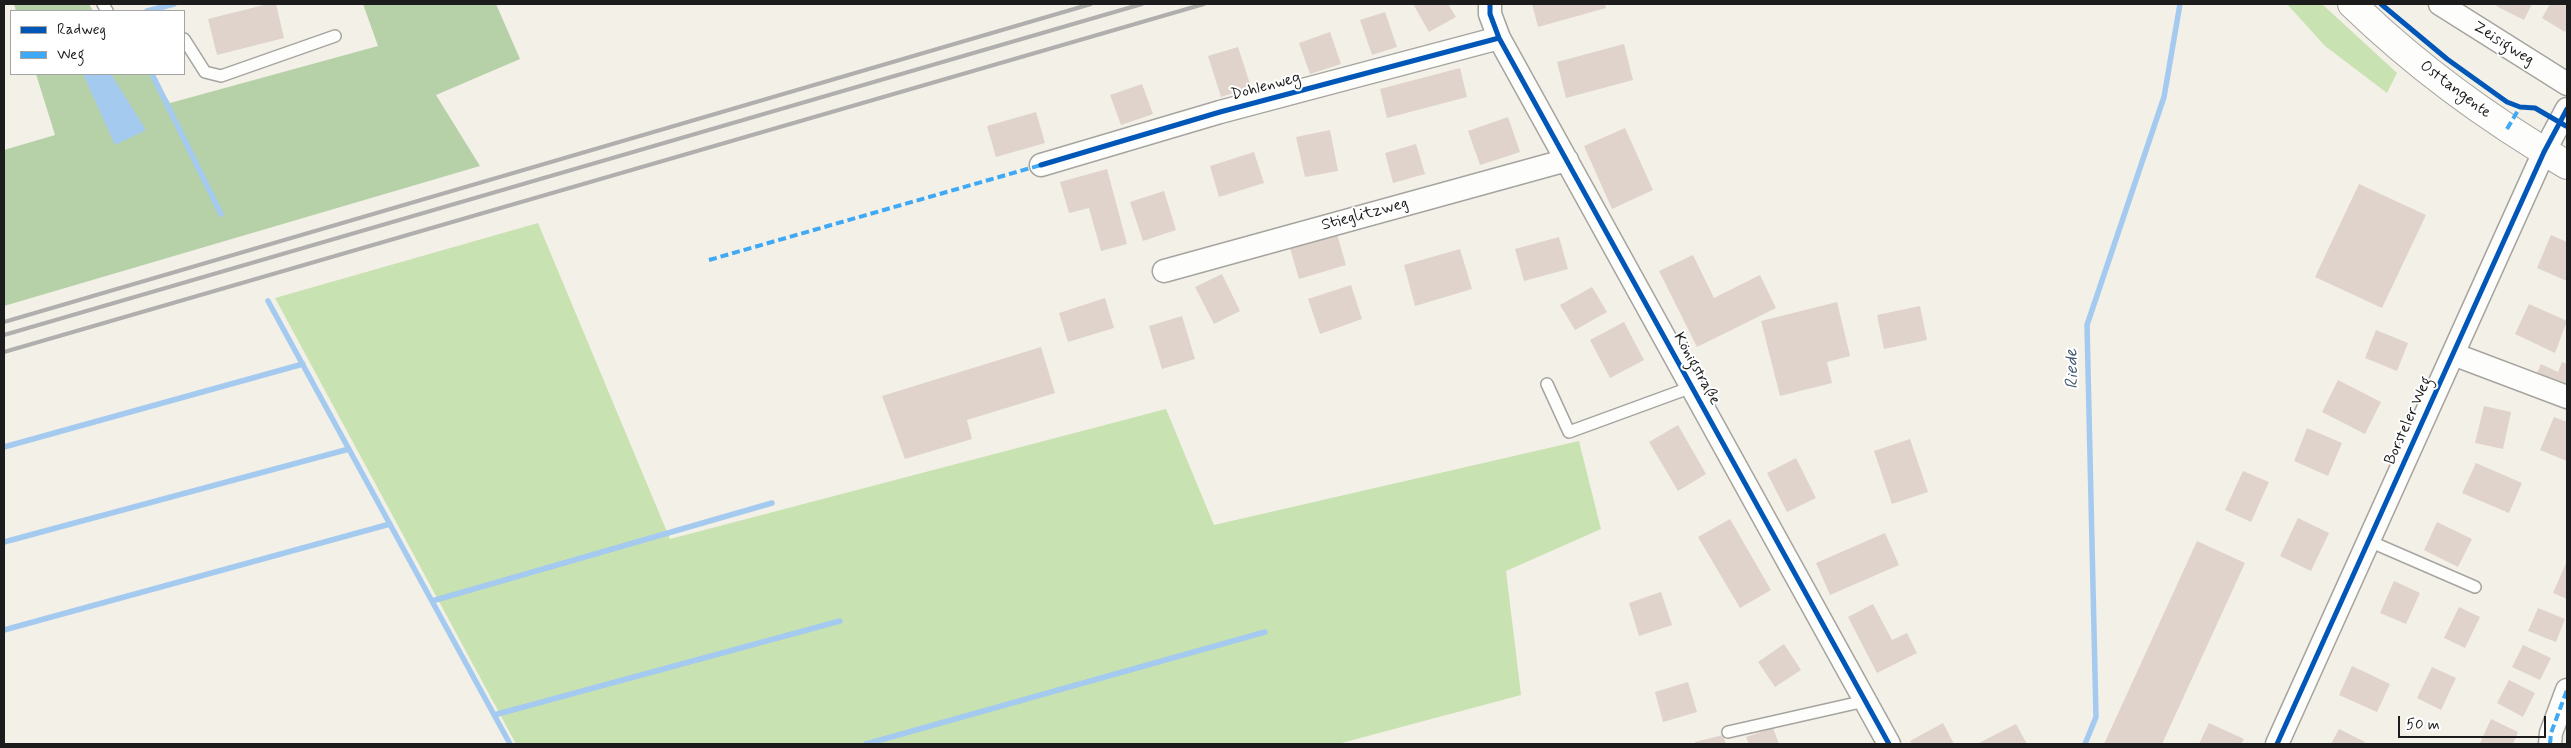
<!DOCTYPE html>
<meta charset="utf-8">
<style>
body{margin:0}
#map{position:relative;width:2571px;height:748px;overflow:hidden;background:#f3f0e8;font-family:Mynerve,sans-serif}
canvas{display:block}
.frame{position:absolute;inset:0;border:5px solid #1c1c1c;pointer-events:none}
.legend{position:absolute;left:10px;top:10px;width:175px;height:65px;box-sizing:border-box;background:#fff;border:1px solid #a4a4a4;margin:0;padding:6px 9px;list-style:none;font-size:15px;color:#1c1c1c}
.legend li{display:flex;align-items:center;gap:10px;height:25px}
.legend b{width:25px;border:1px solid #a4a4a4}
.scale{position:absolute;left:2398px;top:716px;width:148px;height:22px;box-sizing:border-box;border:2px solid #1c1c1c;border-top:0;padding-left:6px;font-size:15px;line-height:18px;white-space:nowrap;color:#1c1c1c;-webkit-text-stroke:4px #fff;paint-order:stroke}
</style>
<div id="map">
<canvas width="2571" height="748"></canvas>
<div class="frame"></div>
<ul class="legend">
<li><b style="height:6px;background:#0057b8"></b>Radweg</li>
<li><b style="height:6px;background:#3fa9f5"></b>Weg</li>
</ul>
<div class="scale">50 m</div>
</div>
<script>
const g = document.querySelector('canvas').getContext('2d');
g.lineJoin = 'round';
function fill(path, color) {
  g.fillStyle = color;
  g.fill(path, 'evenodd');
}
function stroke(path, color, width, dash) {
  g.strokeStyle = color;
  g.lineWidth = width;
  g.lineCap = dash ? 'butt' : 'round';
  g.setLineDash(dash || []);
  g.stroke(path);
}
function write(font, color, halo, rows, align = 'center') {
  g.font = font + ' Mynerve,sans-serif';
  g.lineWidth = 4;
  g.setLineDash([]);
  g.textBaseline = 'middle';
  g.strokeStyle = halo;
  g.fillStyle = color;
  for (const [text, x, y, turn = 0] of rows) {
    g.save();
    g.translate(x, y);
    g.rotate((+turn || 0) * Math.PI / 180);
    g.textAlign = isNaN(turn) ? turn : align;
    if (halo) g.strokeText(text, 0, 0);
    g.fillText(text, 0, 0);
    g.restore();
  }
}
const green = new Path2D(`
 M2287 4H2322L2397 73 2387 93 2325 46Z
 M538 223 670 539 1166 409 1214 525 1579 441 1601 529 1506 571 1521 695 1338 744H516L275 298Z`);
const forest = new Path2D(`
 M14 4H89L93 11H16Z
 M363 4H496L520 59 436 95 480 166 4 306V150L55 135 36 74H152L170 103 378 46Z`);
const water = new Path2D(`
 M83 74H111L146 130 115 145Z`);
const stream = new Path2D(`
 M147 11 174 4
 M152 74 221 214
 M268 301 510 744
 M4 447 303 364
 M4 542 349 449
 M432 601 772 503
 M4 630 390 524
 M494 715 840 621
 M866 744 1265 632
 M2085 744 2096 717 2087 325 2164 97 2180 4`);
const building = new Path2D(`
 M268 4H276L284 38 217 55 208 19Z
 M1413 4H1448L1456 17 1429 32Z
 M1532 4H1605L1606 8 1538 27Z
 M2498 4H2532L2524 20 2496 6Z
 M2550 4H2567V28L2565 32 2542 18Z
 M1385 12 1397 47 1372 55 1360 20Z
 M1330 32 1341 64 1310 74 1299 43Z
 M1624 44 1633 80 1566 98 1557 62Z
 M1238 47 1251 87 1221 97 1208 56Z
 M1460 68 1467 97 1387 118 1380 89Z
 M1142 84 1153 114 1121 125 1110 95Z
 M1036 112 1045 143 996 157 987 126Z
 M1508 117 1520 152 1480 165 1468 131Z
 M1625 128 1653 190 1612 209 1584 146Z
 M1330 130 1338 171 1305 177 1296 137Z
 M1416 144 1425 174 1393 183 1385 153Z
 M1254 152 1264 183 1219 197 1210 166Z
 M1107 169 1127 244 1101 251 1089 208 1069 213 1060 182Z
 M2359 184 2426 215 2382 308 2315 277Z
 M1164 191 1176 230 1143 241 1130 202Z
 M1337 234 1346 265 1299 279 1290 248Z
 M2551 235 2567 242V281L2537 268Z
 M1559 237 1568 269 1524 281 1515 249Z
 M1460 249 1472 289 1415 306 1404 265Z
 M1693 255 1714 298 1760 275 1776 308 1697 347 1659 271Z
 M1222 274 1240 311 1214 324 1195 287Z
 M1351 285 1362 319 1320 334 1308 299Z
 M1592 287 1607 312 1575 330 1560 305Z
 M1105 298 1114 328 1068 342 1059 313Z
 M1837 302 1850 356 1827 362 1832 383 1780 396 1761 321Z
 M2529 304 2567 321 2555 353 2515 334Z
 M1920 306 1927 340 1884 349 1877 315Z
 M1182 316 1195 359 1162 369 1149 326Z
 M1624 322 1644 360 1610 378 1590 340Z
 M2376 330 2408 343 2397 371 2365 358Z
 M1041 347 1055 393 967 420 972 439 905 459 882 396Z
 M2562 362 2567 364V388L2536 375 2541 364 2558 372Z
 M2338 380 2381 402 2365 434 2322 412Z
 M2484 406 2511 412 2503 449 2475 443Z
 M2554 417 2567 422V461L2540 450Z
 M1678 425 1706 474 1678 491 1649 442Z
 M2307 428 2342 443 2328 476 2294 461Z
 M1910 439 1928 492 1892 504 1874 451Z
 M1796 458 1816 498 1787 512 1767 473Z
 M2476 463 2522 483 2509 513 2462 493Z
 M2243 471 2269 482 2251 522 2225 510Z
 M2298 518 2329 533 2311 571 2280 556Z
 M1730 519 1771 590 1740 608 1698 537Z
 M2437 522 2472 539 2458 567 2424 550Z
 M1885 533 1899 565 1830 595 1816 563Z
 M2197 541 2245 563 2162 744H2104Z
 M2567 561V599L2553 593Z
 M2394 581 2420 593 2406 624 2380 613Z
 M1661 592 1672 625 1639 636 1629 603Z
 M1873 604 1892 640 1907 633 1917 653 1877 673 1848 617Z
 M2459 607 2480 617 2465 648 2444 638Z
 M2538 608 2565 619 2556 642 2528 631Z
 M1784 644 1801 670 1775 687 1758 662Z
 M2523 645 2551 658 2540 680 2512 667Z
 M2352 666 2390 684 2377 712 2339 695Z
 M2432 667 2456 678 2441 710 2417 698Z
 M2509 680 2535 693 2523 717 2497 703Z
 M1688 682 1697 712 1663 722 1655 692Z
 M2491 719 2518 732 2513 744 2480 743Z
 M1943 723 1954 744H1912L1910 741Z
 M2209 723 2244 739 2241 744H2199Z
 M2016 724 2027 744H1977Z
 M1773 728 1779 744H1749L1746 737Z
 M2339 729 2365 742 2364 744H2331Z
 M1723 735 1726 744H1695V742Z`);
const lane = new Path2D(`
 M103 4 107 11
 M184 39 205 72 221 76 335 36
 M1547 384 1569 432 1692 387
 M2369 541 2475 587
 M1728 732 1865 701`);
const street = new Path2D(`
 M1490 4V14L1499 38 1889 744
 M2440 4 2567 84
 M1041 165 1220 112 1499 38
 M1164 271 1567 160
 M2453 354 2567 397
 M2277 744 2544 152 2567 109
 M2550 744 2551 733 2567 690`);
const secondary = new Path2D(`
 M2352 4C2416 66 2490 120 2567 165`);
const rail = new Path2D(`
 M4 322 1091 4
 M4 335 1142 4
 M4 352 1204 4`);
const quiet = new Path2D(`
 M2507 129 2520 107
 M709 260 1041 165
 M2550 744 2551 733 2567 690`);
const cycleway = new Path2D(`
 M1490 4V14L1499 38 1889 744
 M2381 4 2447 59 2507 102 2520 107 2535 108 2566 126
 M1041 165 1220 112 1499 38
 M2277 744 2544 152 2567 109`);
const streetNames = [
 ["Zeisigweg",2503,44,32],
 ["Dohlenweg",1266,87,-15],
 ["Osttangente",2455,90,37],
 ["Stieglitzweg",1365,215,-15],
 ["Königstraße",1696,369,61],
 ["Borsteler Weg",2409,421,-66]
];
const waterNames = [
 ["Riede",2073,369,-91]
];
fill(green, '#c9e2b1');
fill(forest, '#b6d1a7');
fill(water, '#a5caf0');
stroke(stream, '#a5caf0', 5.5);
fill(building, '#e0d3cc');
stroke(lane, '#a6a49f', 14);
stroke(street, '#a6a49f', 25);
stroke(secondary, '#a6a49f', 30);
stroke(lane, '#fdfdfc', 11);
stroke(street, '#fdfdfc', 22);
stroke(secondary, '#fdfdfc', 28);
stroke(rail, '#b0afae', 4);
stroke(quiet, '#3fa9f5', 4, [8, 4]);
stroke(cycleway, '#0057b8', 5);
write('16px', '#1c1c1c', '#fff', streetNames);
write('italic 18px', '#465b72', '#fff', waterNames);
</script>
